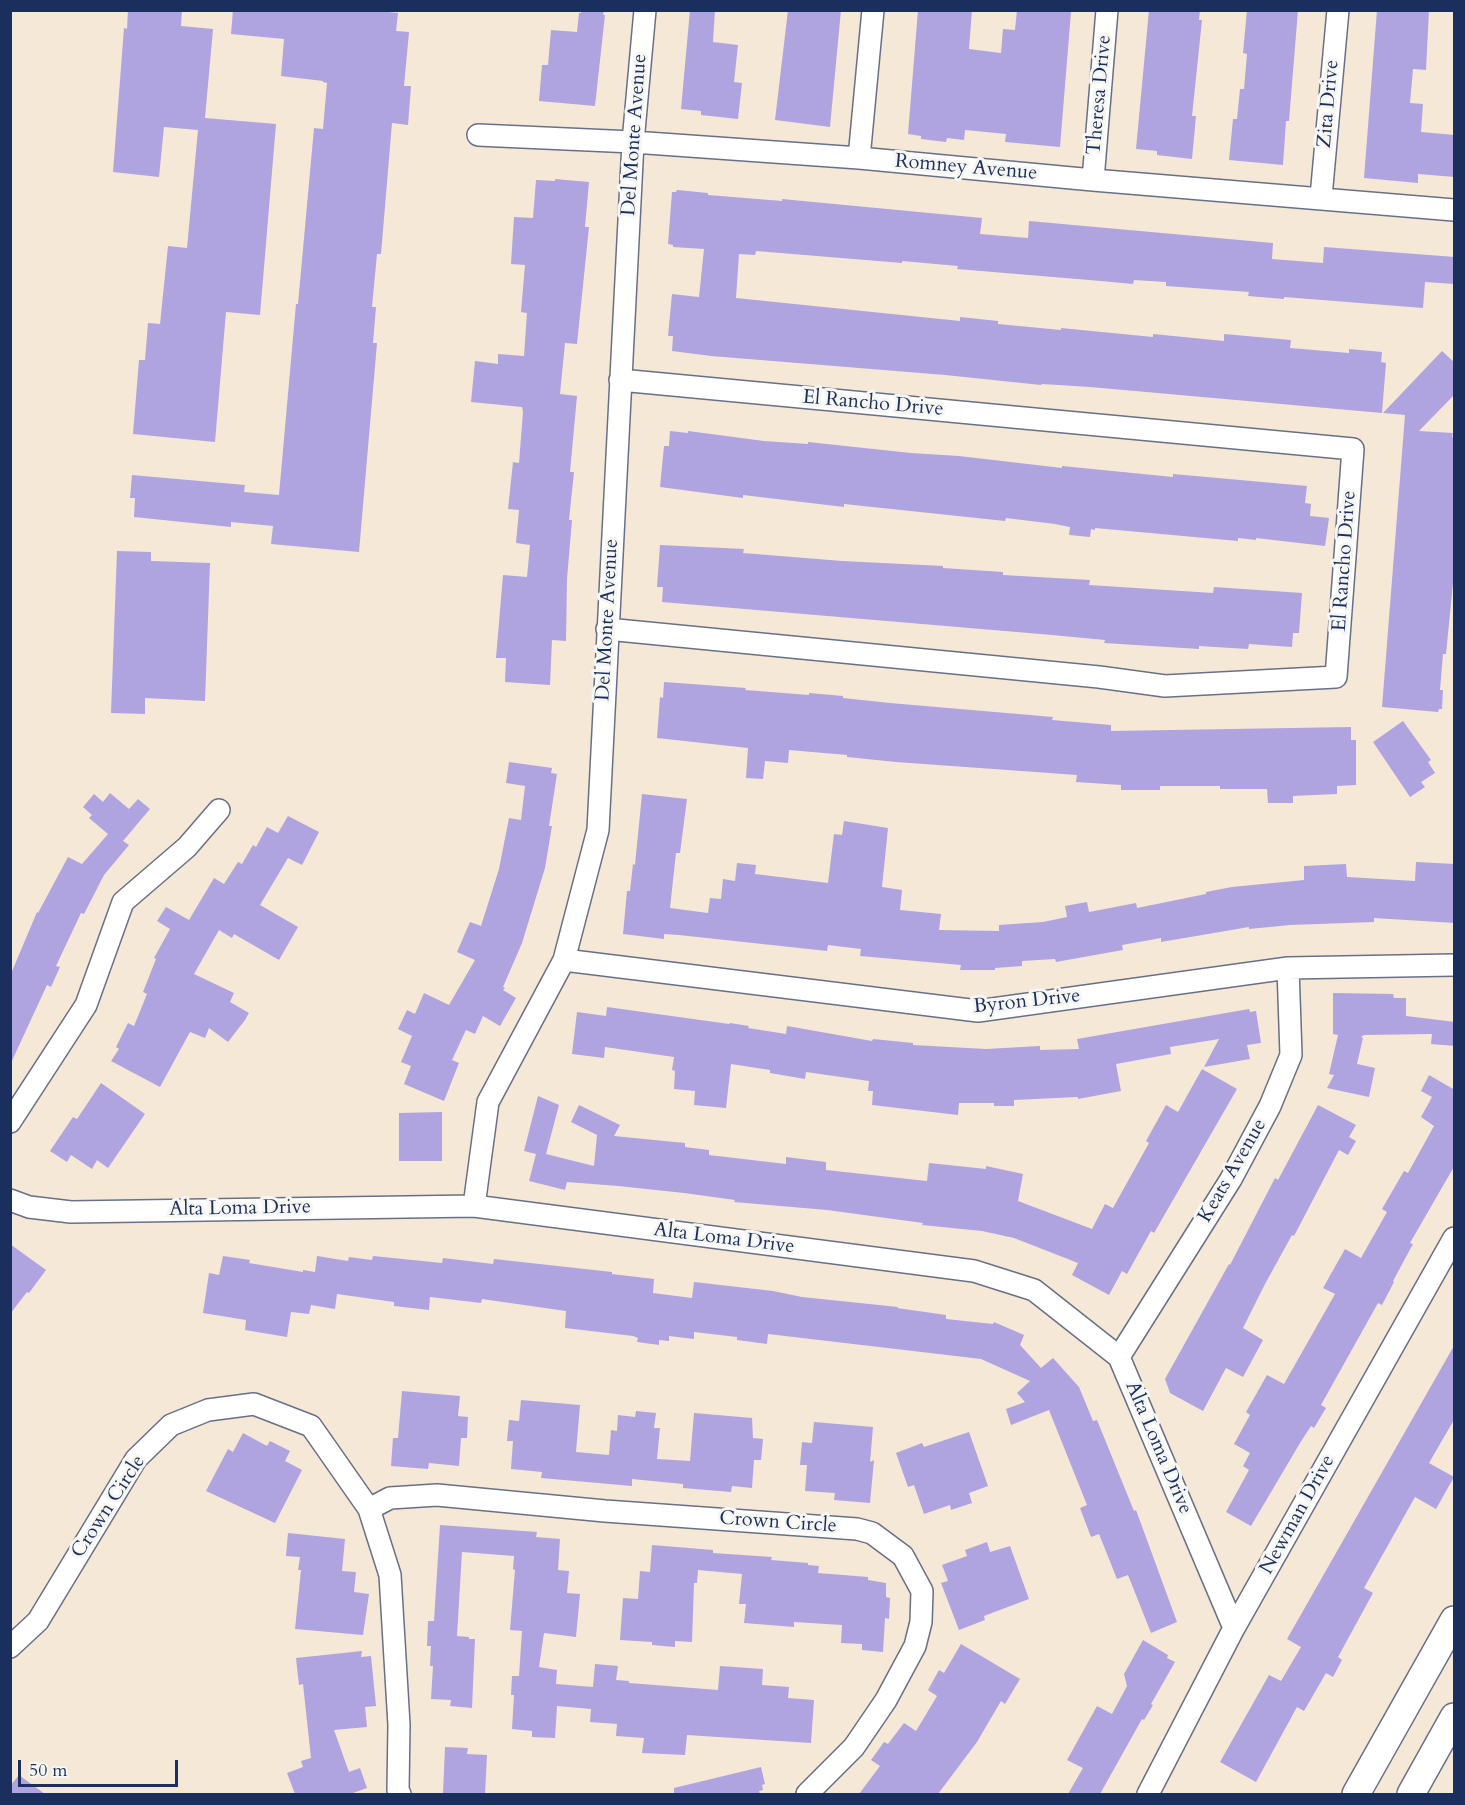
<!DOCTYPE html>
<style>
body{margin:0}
#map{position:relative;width:1465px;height:1805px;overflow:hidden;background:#f5e8d7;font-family:Cardo,serif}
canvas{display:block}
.frame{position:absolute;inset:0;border:12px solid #1b2f5e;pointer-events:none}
.scale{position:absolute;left:18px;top:1760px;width:160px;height:27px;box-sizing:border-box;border:3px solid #1b2f5e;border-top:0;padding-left:8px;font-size:18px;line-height:21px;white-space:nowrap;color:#1b2f5e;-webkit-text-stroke:4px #f6f6f2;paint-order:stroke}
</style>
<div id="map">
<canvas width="1465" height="1805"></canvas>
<div class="frame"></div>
<div class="scale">50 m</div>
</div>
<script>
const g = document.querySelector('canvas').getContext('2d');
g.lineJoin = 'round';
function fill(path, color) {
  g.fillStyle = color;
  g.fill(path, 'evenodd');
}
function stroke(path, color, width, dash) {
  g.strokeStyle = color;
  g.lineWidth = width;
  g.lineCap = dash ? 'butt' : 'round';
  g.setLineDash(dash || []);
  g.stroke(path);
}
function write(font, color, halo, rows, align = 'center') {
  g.font = font + ' Cardo,serif';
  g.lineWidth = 6;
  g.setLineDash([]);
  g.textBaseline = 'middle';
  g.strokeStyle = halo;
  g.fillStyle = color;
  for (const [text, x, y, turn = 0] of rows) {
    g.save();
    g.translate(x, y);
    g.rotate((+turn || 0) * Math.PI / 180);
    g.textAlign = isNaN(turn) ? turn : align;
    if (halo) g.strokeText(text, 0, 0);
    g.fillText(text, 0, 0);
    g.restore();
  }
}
const building = new Path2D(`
 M128 10H182L181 26 213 29 205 118 276 124 260 315 226 312 215 442 133 434 139 360H145L148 323 160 324 168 246 187 248 198 130 164 127 159 177 113 172 124 28 127 29Z
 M233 10H368L398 13 396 31 409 32 404 86H411L408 125 392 123 381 254H377L372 307H376L373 343H377L359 552 271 544 273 526 231 522V527L134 517 135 498H130L132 475 245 485 244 492 279 495 296 304H298L314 128 323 129 327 83 323 82V81L281 76 284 39 231 34Z
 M581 10H604L603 15H605L595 106 539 101 542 65H548L551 30 577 32 579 13H581Z
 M690 10H715L713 42 738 45 734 82 742 83 738 119 701 115V111L681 109Z
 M788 10H841L830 127 775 120Z
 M918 10H972L969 49 1001 53 1003 29 1015 30 1017 10 1071 12 1060 147 1005 142 1006 134 965 130 964 140 947 138 946 142 921 139V136L908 134Z
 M1149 10H1200L1199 20H1202L1192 116H1196L1192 159 1157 155V151L1136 149Z
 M1247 10H1298L1289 121H1286L1283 165 1229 160 1233 119H1237L1240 89H1244L1247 54 1243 53Z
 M1377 10H1429L1426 70 1413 69 1410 103 1423 104 1421 132 1455 135V177L1418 174V183L1364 178Z
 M555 179 589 182 585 227H589L577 344 565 343 560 394 577 396 570 472H574L569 520H572L567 579 566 641 552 640 550 685 505 682 506 658H496L503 575 527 577 530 545 516 543 519 510 508 509 513 462 519 463 523 412 522 407 471 402 475 361 498 364V354L524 356 527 313 521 312 525 265 511 264 514 217 533 218 536 180 555 181Z
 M677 190 708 193V195L782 201V199L982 218 980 234 1028 238 1029 221 1273 243 1272 259 1323 263 1324 247 1455 257V284L1425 282 1423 308 1284 297V299L1248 296 1249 292 1166 286V282L1134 280 1133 284 1101 281 957 269 958 266 902 261V263L756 251 755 255 739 254 736 298 960 321V317L998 321V324L1061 330V328L1153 337V334L1224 341V334L1291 340 1290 348 1349 353V349L1382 352 1381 362 1386 363 1382 413 1090 387 1042 384 1041 385 945 375 711 356 672 351 673 336H668L672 294 699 297 704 249 673 247V245L668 244 672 192H676Z
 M1442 351 1455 363V394L1419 431 1453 433 1452 437H1455V563L1446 654H1443L1440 690H1443L1442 709H1439L1438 712 1382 707 1405 415 1383 413Z
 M670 431 688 433V431L764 441 808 444V442L911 453 959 456 1062 468V466L1173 477V474L1307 486 1305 503 1311 504 1310 516 1329 518 1325 546 1256 538V540L1238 538V541L1095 528V530L1091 529 1090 537 1069 535 1070 527 1055 524 1006 518 1005 521 844 504V507L743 495V498L660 487 664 446H669Z
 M660 545 744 549 743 553 842 561 943 566V568L1003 572V575L1090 580 1089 585 1213 593 1214 587 1302 593 1299 633H1293L1292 647 1249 644 1248 649 1199 646V649L1104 643 1105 640 1052 635 662 602 663 587H657Z
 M117 551 151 552V561L210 563 205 701 145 698V714L111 713Z
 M664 682 746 688 745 690 809 695V693L843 696V698L890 703 1053 717 1052 720 1111 725V731L1351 727V740H1356V785L1337 786V794L1293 796V803H1268L1267 789H1220V786H1160V790H1121V785L1076 782 1077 775 896 762 847 757V755L789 750 788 763 765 761 763 779 746 778 748 748 657 738 660 697 663 698Z
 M1403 721 1431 760 1428 762 1435 773 1421 782 1425 787 1410 797 1373 742Z
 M509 762 552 768 551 773 557 774 549 826H552L545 868 522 943 503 987 505 988 503 990 516 998 500 1026 483 1016 475 1034 466 1030 452 1060 459 1063 444 1101 404 1084 411 1066 401 1062 412 1036 398 1029 407 1010 415 1014 424 993 449 1005 475 960 457 952 470 922 481 926 499 869 509 818 521 820 525 786 506 783Z
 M110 793 129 809 138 799 150 809 123 841 129 845 104 875 84 914 81 913 56 966 60 967 51 987 47 985 10 1065V976L37 912 38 913 68 857 82 864 108 834 89 818 92 815 83 807 94 794 103 802Z
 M642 794 687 799 680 853H676L670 908 708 913 710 898 721 899 723 879 735 881 737 863 756 865 755 874 828 883 834 834 842 835 844 821 888 828 882 887 902 890 900 910 941 914 939 930 999 931V925L1043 922 1067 917 1065 906 1087 902 1089 912 1136 903 1137 908 1206 894V892L1232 887 1304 880V866L1346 864 1347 877 1415 881 1416 862 1455 864V923L1374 918V922L1290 925 1249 929V927L1161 942V938L1122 945 1123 950 1056 962 1055 959 1022 961V966L995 968V970H960L961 965 860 956 861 949 828 945 827 951 679 935 664 934V939L623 934 627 891H630L633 864 635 865Z
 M288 816 319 832 302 865 288 858 260 905 298 927 279 960 234 934 232 938 219 930 194 974 234 993 230 1002 249 1013 245 1020 228 1042 209 1028 205 1038 190 1032 160 1087 111 1061 119 1049 116 1047 128 1023 134 1026 147 994 143 992 156 959 154 958 170 929 157 921 166 907 189 920 214 878 224 884 238 862 242 864 253 845 256 847 267 827 278 833Z
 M1333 993 1393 994 1394 998H1406V1016L1455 1022V1046L1431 1044 1432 1034 1364 1035 1361 1037 1363 1038 1357 1064 1375 1068 1369 1097 1327 1088 1334 1075 1329 1074 1338 1035 1333 1034Z
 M607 1007 729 1024 730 1023 749 1026 748 1028 786 1034 787 1026 872 1041 873 1039 913 1043V1045L986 1049 1040 1046V1050L1079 1049 1077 1039 1249 1009 1250 1012 1256 1011 1261 1043 1247 1045 1250 1059 1204 1067 1219 1039 1170 1047 1171 1054 1116 1064 1121 1091 1078 1099V1097L1014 1100V1106H994V1103H959L958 1115 872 1105 873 1091H868L869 1081 806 1072 805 1079 770 1073V1070L731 1064 726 1108 694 1105 695 1091 674 1089 675 1071 672 1070 674 1057 605 1047 604 1058 572 1054 577 1012 606 1016Z
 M1202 1069 1237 1089 1154 1233 1151 1231 1127 1274 1122 1271 1109 1295 1072 1275 1078 1263 1014 1238 982 1231 922 1225 923 1223 827 1210 734 1202 735 1200 684 1193 618 1186 567 1182 565 1190 529 1181 536 1154 524 1151 538 1096 559 1105 546 1154 594 1166 597 1135 571 1122 579 1105 620 1125 614 1136 685 1143V1147L709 1150V1155L786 1164V1157L826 1162V1170L927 1181 929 1163 986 1169V1166L1023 1174 1018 1201 1092 1229 1105 1204 1113 1208 1149 1143 1146 1141 1166 1105 1178 1112Z
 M1429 1075 1455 1090V1165L1410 1243 1413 1244 1393 1281 1394 1282 1382 1305 1378 1303 1321 1405 1326 1408 1314 1428 1311 1426 1300 1443 1251 1526 1226 1512 1249 1470 1243 1466 1250 1453 1234 1444 1250 1415 1246 1412 1267 1375 1284 1384 1335 1294 1323 1288 1345 1249 1361 1258 1387 1212 1382 1209 1404 1171 1408 1173 1434 1126 1421 1117 1432 1097 1421 1091Z
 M101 1083 145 1114 108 1168 97 1160 92 1169 71 1155 67 1162 50 1151 73 1117 77 1119Z
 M1318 1105 1356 1125 1349 1137 1356 1141 1348 1155 1339 1150 1294 1236 1292 1235 1265 1284 1243 1328 1263 1340 1243 1377 1226 1368 1203 1411 1170 1393 1165 1379 1229 1264 1230 1265 1275 1178 1278 1180Z
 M442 1112V1161H399V1113Z
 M10 1244 46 1270 29 1293 27 1292 10 1314Z
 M223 1256 250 1260 249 1263 303 1272V1270L315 1272 317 1256 348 1261 349 1257 372 1260 373 1256 442 1263 443 1258 493 1264 494 1259 612 1272V1274L654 1279 653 1293 692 1298 694 1282 773 1291 802 1297 898 1307 897 1308 946 1315V1319L993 1324 994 1322 1024 1335 1020 1345 1041 1368 1053 1358 1079 1387 1093 1421 1097 1420 1134 1511 1136 1510 1177 1622 1151 1633 1128 1575 1117 1579 1099 1534 1091 1537 1080 1508 1087 1505 1049 1410 1011 1425 1006 1409 1025 1402 1017 1393 1030 1381 981 1359 768 1334 767 1344 737 1340V1337L694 1332V1339L669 1336V1341L659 1340V1345L637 1342 638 1338 633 1336 565 1328 566 1311 482 1299 481 1303 430 1297 429 1310 394 1306V1302L337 1294 335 1309 311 1305 309 1314 291 1312 287 1337 245 1330 246 1320 203 1313 209 1273 219 1275Z
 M1455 1344V1418L1429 1463 1454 1477 1436 1509 1415 1497 1364 1588 1373 1593 1338 1657 1342 1660 1333 1677 1326 1673 1304 1711 1297 1707 1256 1782 1220 1762 1269 1675 1281 1681 1301 1647 1287 1639Z
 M402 1391 460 1396 458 1416 468 1417 467 1438H461L459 1466 429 1463 428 1469 391 1466 393 1438H398Z
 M521 1400 580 1405 576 1452 609 1455 611 1430 617 1431 618 1415 635 1417 636 1411 656 1413 654 1428H660L657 1459 690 1461 694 1413 752 1418 753 1438 763 1439 761 1460H754L752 1488 732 1486 731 1492 683 1488V1484L632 1479V1486L541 1478 542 1472 511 1469 513 1441H507L509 1420 519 1421Z
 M814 1422 873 1427 870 1462 874 1460 870 1503 834 1500 835 1493 805 1491 807 1465H800L802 1442 812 1443Z
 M969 1432 988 1486 969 1493 972 1503 951 1510 950 1505 924 1514 914 1485 908 1487 896 1453 922 1443 924 1447Z
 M243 1433 267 1446 270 1441 290 1451 285 1461 302 1470 275 1523 206 1491 228 1449 233 1452Z
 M440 1525 537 1532 536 1537 560 1539 558 1570 569 1571 567 1593 580 1594 576 1637 544 1633 539 1667 557 1670 556 1684 593 1687 595 1664 618 1666 616 1680 629 1681V1683L718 1690 720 1666 763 1669 762 1685 789 1687 788 1698 814 1700 811 1743 687 1735 685 1755 642 1753 644 1738 616 1736 617 1724 590 1722 591 1709 557 1706 555 1738 532 1737V1731L512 1729 514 1695H511L512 1676H519L522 1631 510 1630 515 1570 513 1569 514 1556 462 1552 457 1636 469 1637V1639H475L472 1708 450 1706 451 1700 431 1699 433 1666H430L431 1646H427L428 1621H434Z
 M288 1533 345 1539 342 1571 356 1572 354 1592 369 1594 363 1635 295 1629 301 1570H298L300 1557 286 1556Z
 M987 1542 990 1552 1010 1546 1029 1599 984 1616 985 1620 959 1630 941 1583 948 1581 942 1565 967 1556 965 1550Z
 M652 1545 713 1550V1553L772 1557 771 1560 808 1563V1565L819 1566 818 1573 868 1577V1580L886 1583V1597L890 1598 889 1619 885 1618 883 1652 862 1650V1644L841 1643 842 1625 794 1622V1627L744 1623 746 1604H739L742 1574 698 1570 697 1583H694L692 1642 675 1641V1647L652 1645V1642L620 1640 623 1598 638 1599 640 1571 650 1572Z
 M1143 1640 1168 1655 1167 1658 1175 1662 1151 1704 1153 1705 1144 1720 1142 1719 1100 1794H1068L1083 1768 1067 1760 1097 1706 1112 1714 1127 1686 1124 1674Z
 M961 1644 1020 1679 1005 1704 1001 1701 977 1742 938 1794H859L880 1766 871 1760 884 1742 888 1744 904 1723 916 1731 937 1696 928 1690 939 1670 944 1673Z
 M362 1651 361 1657 371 1656 376 1706 365 1707 367 1727 334 1730 349 1772 360 1768 367 1788 350 1794H295L287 1773 303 1767 301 1761 311 1758 303 1684 299 1685 296 1658Z
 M445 1747 468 1748 467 1754 487 1755 485 1794H443Z
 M761 1767 765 1784 762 1785 763 1790 759 1791 760 1794H674V1788Z
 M19 1775 45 1794H10V1786Z`);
const minor = new Path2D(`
 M478 135 633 142 859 158 1093 180 1454 210
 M859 158 873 10
 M1093 180 1107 10
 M1321 197 1338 10
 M607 629 1099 677 1165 686 1336 677 1353 449 620 380
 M564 960 978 1011 1288 968 1454 965
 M10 1122 86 1005 123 902 187 847 219 810
 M10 1200 29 1207 71 1212 474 1206 974 1271 1034 1290 1119 1357 1234 1628
 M474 1206 488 1102 564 960 598 830 633 142 645 10
 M1119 1357 1231 1179 1270 1106 1291 1055 1288 968
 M369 1509 390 1498 437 1495 605 1511 857 1529 872 1533 903 1556 922 1591 921 1622 915 1646 886 1700 854 1747 807 1794
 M10 1647 38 1621 136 1459 171 1425 208 1410 254 1404 311 1426 369 1509 390 1575 399 1725 398 1790 400 1794
 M1148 1794 1234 1628 1454 1238`);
const major = new Path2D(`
 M1356 1794 1454 1620
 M1411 1794 1454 1717`);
const streetNames = [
 ["Theresa Drive",1100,95,-85],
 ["Zita Drive",1329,104,-85],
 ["Del Monte Avenue",635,135,-86],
 ["Romney Avenue",966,168,5],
 ["El Rancho Drive",873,404,5],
 ["El Rancho Drive",1345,561,-86],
 ["Del Monte Avenue",608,620,-87],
 ["Byron Drive",1027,1002,-6],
 ["Keats Avenue",1233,1171,-60],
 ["Alta Loma Drive",240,1209,-1],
 ["Alta Loma Drive",724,1239,7],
 ["Alta Loma Drive",1158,1448,67],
 ["Crown Circle",109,1507,-57],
 ["Newman Drive",1298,1515,-61],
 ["Crown Circle",778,1523,4]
];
fill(building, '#afa4e0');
stroke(minor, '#677088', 24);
stroke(major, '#677088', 30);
stroke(minor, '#fff', 21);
stroke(major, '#fff', 27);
write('20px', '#1b2f5e', '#f6f6f2', streetNames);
</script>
